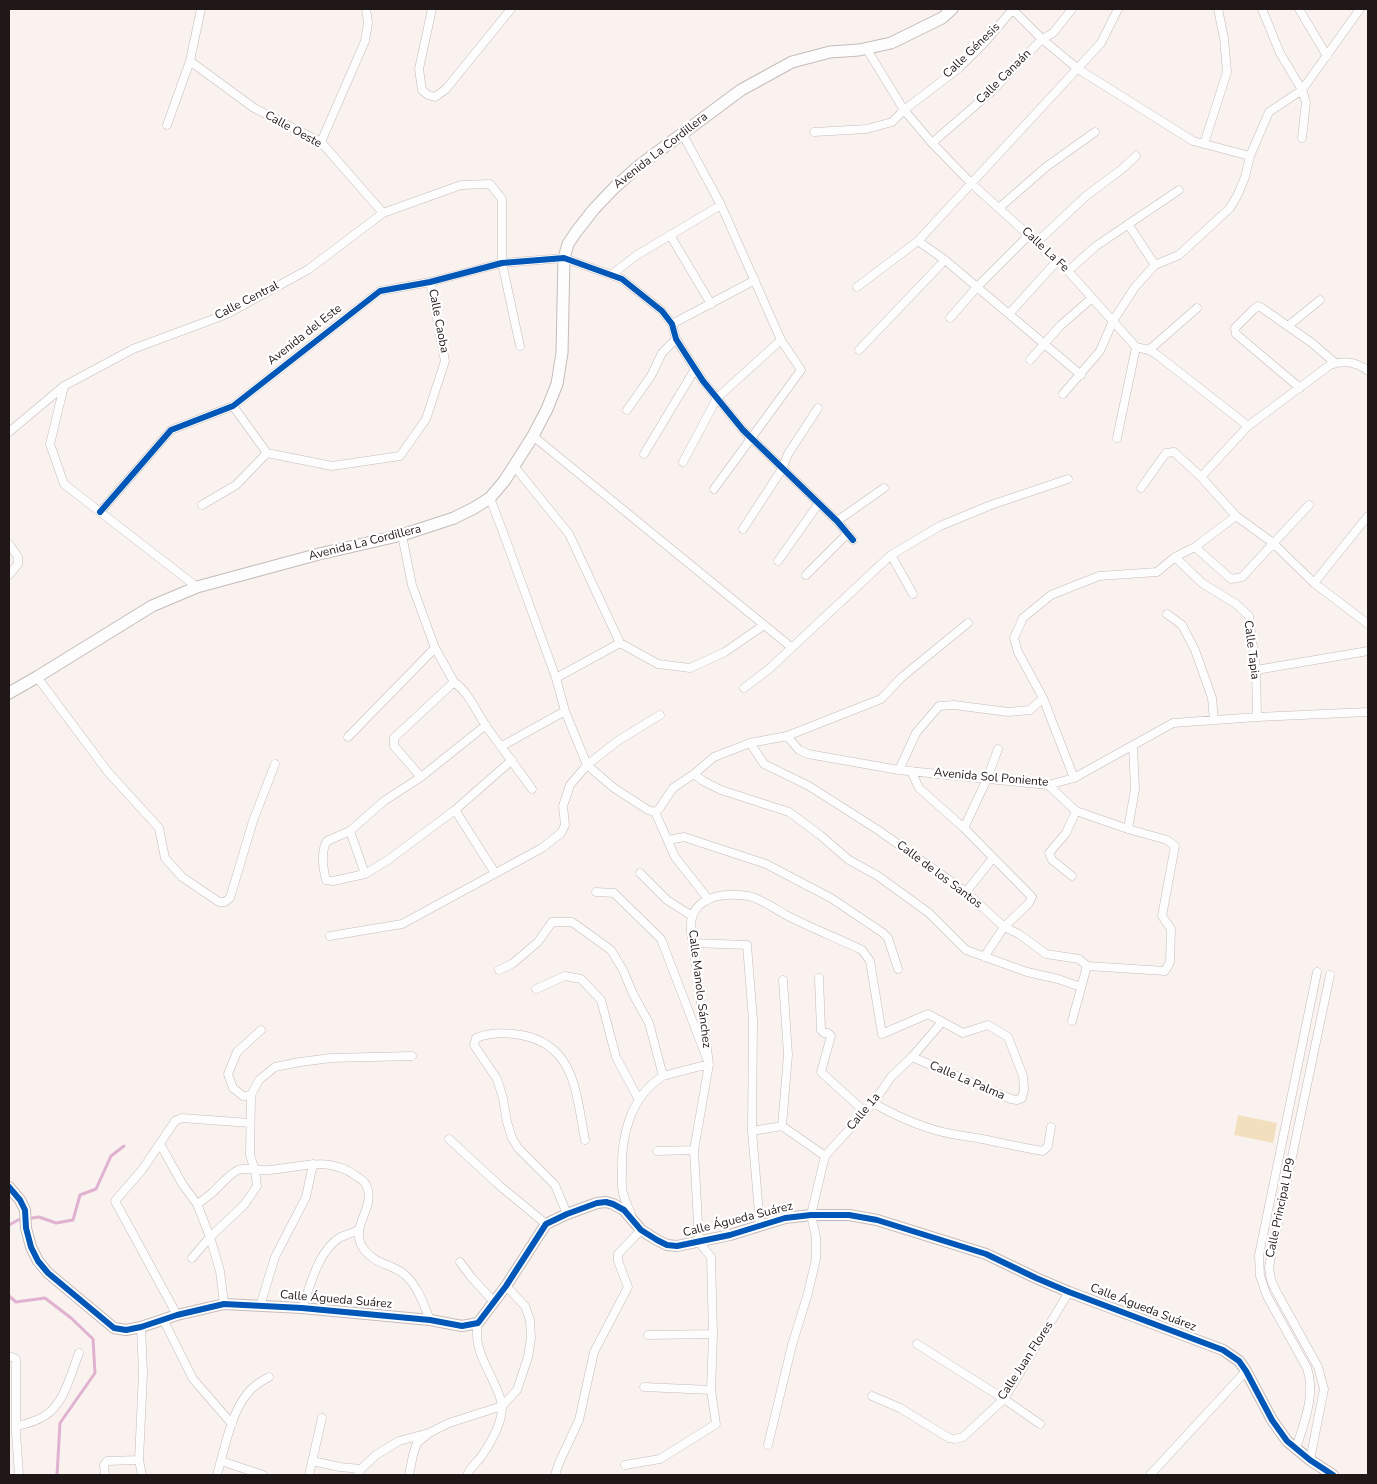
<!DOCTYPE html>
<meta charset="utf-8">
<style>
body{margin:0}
#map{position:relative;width:1377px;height:1484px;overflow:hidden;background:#faf2ef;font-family:"Nunito Sans",sans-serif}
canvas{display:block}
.frame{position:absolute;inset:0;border:10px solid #201816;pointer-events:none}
</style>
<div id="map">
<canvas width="1377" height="1484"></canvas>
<div class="frame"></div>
</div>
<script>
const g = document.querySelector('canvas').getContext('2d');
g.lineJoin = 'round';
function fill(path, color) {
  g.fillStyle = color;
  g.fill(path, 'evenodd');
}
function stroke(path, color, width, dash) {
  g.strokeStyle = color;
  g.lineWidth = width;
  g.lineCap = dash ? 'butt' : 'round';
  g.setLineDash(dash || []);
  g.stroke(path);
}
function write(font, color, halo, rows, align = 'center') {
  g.font = font + ' "Nunito Sans",sans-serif';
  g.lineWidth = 4.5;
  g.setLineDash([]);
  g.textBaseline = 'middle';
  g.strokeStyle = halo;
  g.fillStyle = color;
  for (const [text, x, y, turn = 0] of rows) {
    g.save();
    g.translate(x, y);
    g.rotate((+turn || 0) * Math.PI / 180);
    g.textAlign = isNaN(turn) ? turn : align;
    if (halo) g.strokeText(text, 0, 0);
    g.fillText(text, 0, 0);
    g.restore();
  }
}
const green = new Path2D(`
 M1238 1115 1277 1123 1273 1143 1234 1135Z`);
const stream = new Path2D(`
 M9 1225 18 1220 39 1217 56 1223 73 1220 80 1195 96 1189 111 1156 124 1146
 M9 1296 16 1302 45 1298 71 1318 93 1339 95 1373 60 1423 57 1475`);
const minor = new Path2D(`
 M432 9 419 69 422 90 428 95 435 97 446 89 511 9
 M1012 9 1042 39 1078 69 1193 141 1250 156
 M1262 9 1280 53 1302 90 1306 102 1302 138
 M1299 9 1327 56
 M866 48 904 110 932 143 971 183 1068 271 1136 347 1149 350 1156 354 1248 426
 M190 61 254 108 321 142 383 213
 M167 125 190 61 201 9
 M814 132 867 129 892 122 904 110 959 68 986 41 1013 9
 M682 133 721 205 781 340 801 370 714 489
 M321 142 365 41 368 23 366 9
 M932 143 992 91 1042 39 1053 33 1072 9
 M1204 144 1227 72 1224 38 1218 9
 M999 208 1046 167 1095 132
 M1128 224 1155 265
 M670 235 711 304
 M918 241 945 260 1081 375
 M1037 242 1086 196 1122 169 1136 156
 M1068 271 1096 246 1179 190
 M611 275 637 255 721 205
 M857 287 918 241 1101 43 1118 9
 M1009 314 1057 261
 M950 318 977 287 1029 235
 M672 324 755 280
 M1288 326 1320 300
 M859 350 945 260
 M1149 350 1197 308
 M1030 360 1060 326 1092 298
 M1368 371C1357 362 1344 360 1330 365L1248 426 1201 477 1236 516 1273 543 1314 583 1368 624
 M64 386 50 444 64 484 197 587
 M1300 388 1236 334 1235 328 1254 309 1258 306 1262 308 1312 343 1335 363
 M1063 394 1100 351 1113 321 1135 287 1155 265 1179 255 1230 208 1238 194 1245 177 1250 156 1269 112 1302 90 1360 9
 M233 406 267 453 332 466 400 456 426 419 445 361 430 282
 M627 410 651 376 662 353 676 339
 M9 432 64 386 133 349 227 314 309 269 383 213 461 185 490 184 502 199V263L520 346
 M533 436 791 647
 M1117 438 1136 347
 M644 454 695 369
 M683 462 717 398 781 340
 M514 466 569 534 620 643 658 664 690 668 725 652 764 625
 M1141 488 1166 453 1174 452 1201 477
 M490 498 507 543 556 678 565 711 587 765 614 788 648 810 655 812 659 809 673 788 694 774 714 757 750 743 787 736 881 699 902 677 968 623
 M202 505 236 485 267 453
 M100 512 171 430 233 406 380 291 430 282 502 263 564 258 622 279 662 311 672 324 676 339 681 347 703 381 743 430 837 521 853 540
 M837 521 884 488
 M743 529 782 469 788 454 818 408
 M402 535 412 585 435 648 454 682
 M9 544 18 557V564L9 575
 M1195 547 1231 579 1242 577 1309 505
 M1175 557 1202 583 1236 604 1249 616 1256 670 1257 717
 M778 561 819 503
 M806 575 848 533
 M1314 583 1368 516
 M913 594 891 555 940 526 991 505 1068 479
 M1167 614 1182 625 1195 650 1212 698 1214 720
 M1256 670 1368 651
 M37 677 108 772 159 828 165 858 182 877 219 902H225L230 898 253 821 275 764
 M556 678 620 643
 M744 688 769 669 891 555
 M486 725 421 777 384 801 350 831 327 841C320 852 323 868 326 880L333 881 365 874 388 860 455 810 512 760
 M787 736 799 750 808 754 899 770 1048 785 1074 778 1173 723 1257 717 1368 712
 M348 737 435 648
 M750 743 764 764 809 786 878 830 966 892 1004 927 1019 934 1046 954 1079 959 1087 966 1072 1021
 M502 746 565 711
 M899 770 916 733 939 706 954 705 1008 712 1030 710 1043 698
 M911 771 919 788 964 828 1032 897 1029 903 1004 927 984 957
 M694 774 703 781 721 790 789 812 820 835 849 860 878 876 929 913 966 950 1027 972 1058 979 1081 987
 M421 777 394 746V738L454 682C469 693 476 711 486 726 501 747 517 768 532 789
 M1074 778 1043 698 1018 652 1014 638 1023 618 1051 595 1099 576 1157 572 1175 557 1195 547 1236 516
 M1048 785 1076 811 1128 829 1167 840 1175 846 1162 916 1171 929 1170 962 1165 971 1087 966
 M455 810 495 873
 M655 812 675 857 708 899
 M964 828 987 779 998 749
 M1128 829 1135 789 1133 746
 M350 831 365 874
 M668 840 684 837 766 864 831 898 883 933 888 938 898 969
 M640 873 667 900 692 916
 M1072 876 1052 860 1049 853 1066 833 1076 811
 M596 892 614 893 661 939 709 1064 663 1076
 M966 892 993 858
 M330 936 402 924 542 848 561 833 565 825 563 806 570 785 587 765 619 740 660 715
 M693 943 747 945 753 1020 752 1131 760 1225
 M499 970 512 964 538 942 552 922H572L611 950 623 970 633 994 649 1023 663 1076C631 1096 621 1135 622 1170 622 1178 621 1186 623 1193 625 1201 629 1208 631 1215
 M819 978 821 1030 824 1033H828L831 1036 821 1072 865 1112
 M536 989 565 976 581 979 601 1000 616 1057 639 1100
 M251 1095 243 1096 233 1088 228 1074 237 1052 261 1030
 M873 1103C898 1117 924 1129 952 1134 962 1136 972 1137 982 1139 1003 1143 1022 1148 1043 1151L1048 1146 1051 1127
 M782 1126 788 1055 783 980
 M752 1131 782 1126 825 1156
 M449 1139 500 1186 546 1224
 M160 1144 183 1185 197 1204 210 1237 220 1271 224 1304
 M657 1151 694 1150
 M197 1204C202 1201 207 1197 212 1193 220 1186 228 1175 238 1170 244 1167 259 1171 268 1170 298 1168 328 1155 356 1176 359 1178 363 1180 365 1183 379 1206 348 1226 363 1248 375 1265 390 1263 404 1274 418 1286 423 1303 430 1320
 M567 1214 555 1185 518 1148 512 1138 507 1122 503 1098 497 1079 474 1045 476 1038C491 1032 505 1032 521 1035 576 1045 576 1095 585 1140
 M192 1258 210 1237 244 1205 257 1186 255 1171 250 1155 251 1095 259 1080 275 1067 300 1062 331 1058 412 1056
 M460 1262 471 1277 494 1302
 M260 1306 275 1257 306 1197 313 1164
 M302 1308C311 1285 317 1253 339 1238 345 1235 352 1233 358 1230
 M177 1315 115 1201 142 1170 175 1121 182 1118 250 1123
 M163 1319 193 1379 232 1424
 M141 1327 143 1373 139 1460 142 1475
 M648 1335 713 1334
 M917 1344 1004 1399 1040 1424
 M9 1357H12L16 1359V1433L19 1475
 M644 1387 711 1390
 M872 1396 900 1408 949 1438 955 1439 963 1437 1004 1399 1069 1292
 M16 1426C27 1424 37 1421 46 1415 65 1402 71 1373 79 1353
 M768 1445 792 1345 808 1293 816 1259V1237L811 1215 825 1156 873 1103 891 1077 912 1057 942 1022
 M1296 1449C1304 1422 1316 1395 1307 1368L1267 1296 1260 1276 1259 1255 1317 972
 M1310 1460 1324 1389 1318 1367 1276 1291 1271 1280 1269 1267 1330 975
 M221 1461 263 1475
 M312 1461 340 1467 361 1469
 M625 1465 660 1459 716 1424 711 1390 713 1334 711 1257 699 1242 694 1150 709 1064 693 943C682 901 714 891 748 896 758 897 777 910 786 915 811 928 837 938 862 950L870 961 882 1034 928 1014 963 1033 988 1025 1008 1037 1023 1076 1024 1089 1022 1098 1017 1100 1011 1099 912 1057
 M105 1475 104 1465 107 1461 139 1460
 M217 1475C224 1451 231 1413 247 1394 253 1386 260 1382 269 1377
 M309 1475 322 1418
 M357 1475 361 1469 376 1455 399 1441 429 1433 449 1423 502 1406 517 1390 528 1357 531 1338 530 1320 525 1306 506 1286
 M409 1475 413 1455 417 1443 428 1434
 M467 1475C470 1468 476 1463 481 1457 490 1444 502 1423 502 1407 502 1400 498 1392 495 1385 486 1365 473 1346 478 1323
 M555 1475 559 1463 579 1420 594 1352 628 1287 618 1261V1254L641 1230
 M1150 1475 1246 1371`);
const tertiary = new Path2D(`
 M9 1187 20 1200 25 1210 26 1228 31 1247 38 1261 48 1273 114 1328 126 1330 141 1327 177 1315 224 1304 302 1308 430 1320 462 1326 478 1323 506 1286 546 1224 567 1214 597 1203 606 1202 613 1204 624 1210 641 1230 657 1240 667 1245 677 1246 730 1235 785 1218 811 1215H849L877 1220 986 1254 1036 1278 1069 1292 1223 1350 1239 1361 1246 1371 1272 1420 1287 1441 1310 1460 1333 1475`);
const secondary = new Path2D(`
 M9 693 37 677 152 606 197 587 319 554 402 535 454 518 474 508 490 498 505 480 533 436 547 409 557 384 562 353 564 258 568 244 576 232 594 209 615 187 640 165 741 90 792 62 830 52 859 50 891 43 942 18 952 9`);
const cycleway = new Path2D(`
 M100 512 171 430 233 406 380 291 430 282 502 263 564 258 622 279 662 311 672 324 676 339 681 347 703 381 743 430 837 521 853 540
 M9 1187 20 1200 25 1210 26 1228 31 1247 38 1261 48 1273 114 1328 126 1330 141 1327 177 1315 224 1304 302 1308 430 1320 462 1326 478 1323 506 1286 546 1224 567 1214 597 1203 606 1202 613 1204 624 1210 641 1230 657 1240 667 1245 677 1246 730 1235 785 1218 811 1215H849L877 1220 986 1254 1036 1278 1069 1292 1223 1350 1239 1361 1246 1371 1272 1420 1287 1441 1310 1460 1333 1475`);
const streetNames = [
 ["Calle Génesis",972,51,-44],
 ["Calle Canaán",1004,77,-45],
 ["Calle Oeste",293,130,29],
 ["Avenida La Cordillera",661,151,-38],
 ["Calle La Fe",1045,250,43],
 ["Calle Central",247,301,-27],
 ["Calle Caoba",438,321,79],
 ["Avenida del Este",305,335,-38],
 ["Avenida La Cordillera",365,543,-14],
 ["Calle Tapia",1251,650,83],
 ["Avenida Sol Poniente",991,778,5],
 ["Calle de los Santos",939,875,37],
 ["Calle Manolo Sánchez",699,989,83],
 ["Calle La Palma",967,1081,23],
 ["Calle 1a",864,1112,-50],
 ["Calle Principal LP9",1281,1208,-78],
 ["Calle Águeda Suárez",738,1220,-14],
 ["Calle Águeda Suárez",336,1300,5],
 ["Calle Águeda Suárez",1143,1308,21],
 ["Calle Juan Flores",1026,1361,-57]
];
fill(green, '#f2dfbe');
stroke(stream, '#e0b2d0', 3);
stroke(minor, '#c4bcba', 9);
stroke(tertiary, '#c4bcba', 12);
stroke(secondary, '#c4bcba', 13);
stroke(minor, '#fefdfd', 8);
stroke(tertiary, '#fefdfd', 10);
stroke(secondary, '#fefdfd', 11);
stroke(cycleway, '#0057b8', 6);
write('12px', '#201816', '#fff', streetNames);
</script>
